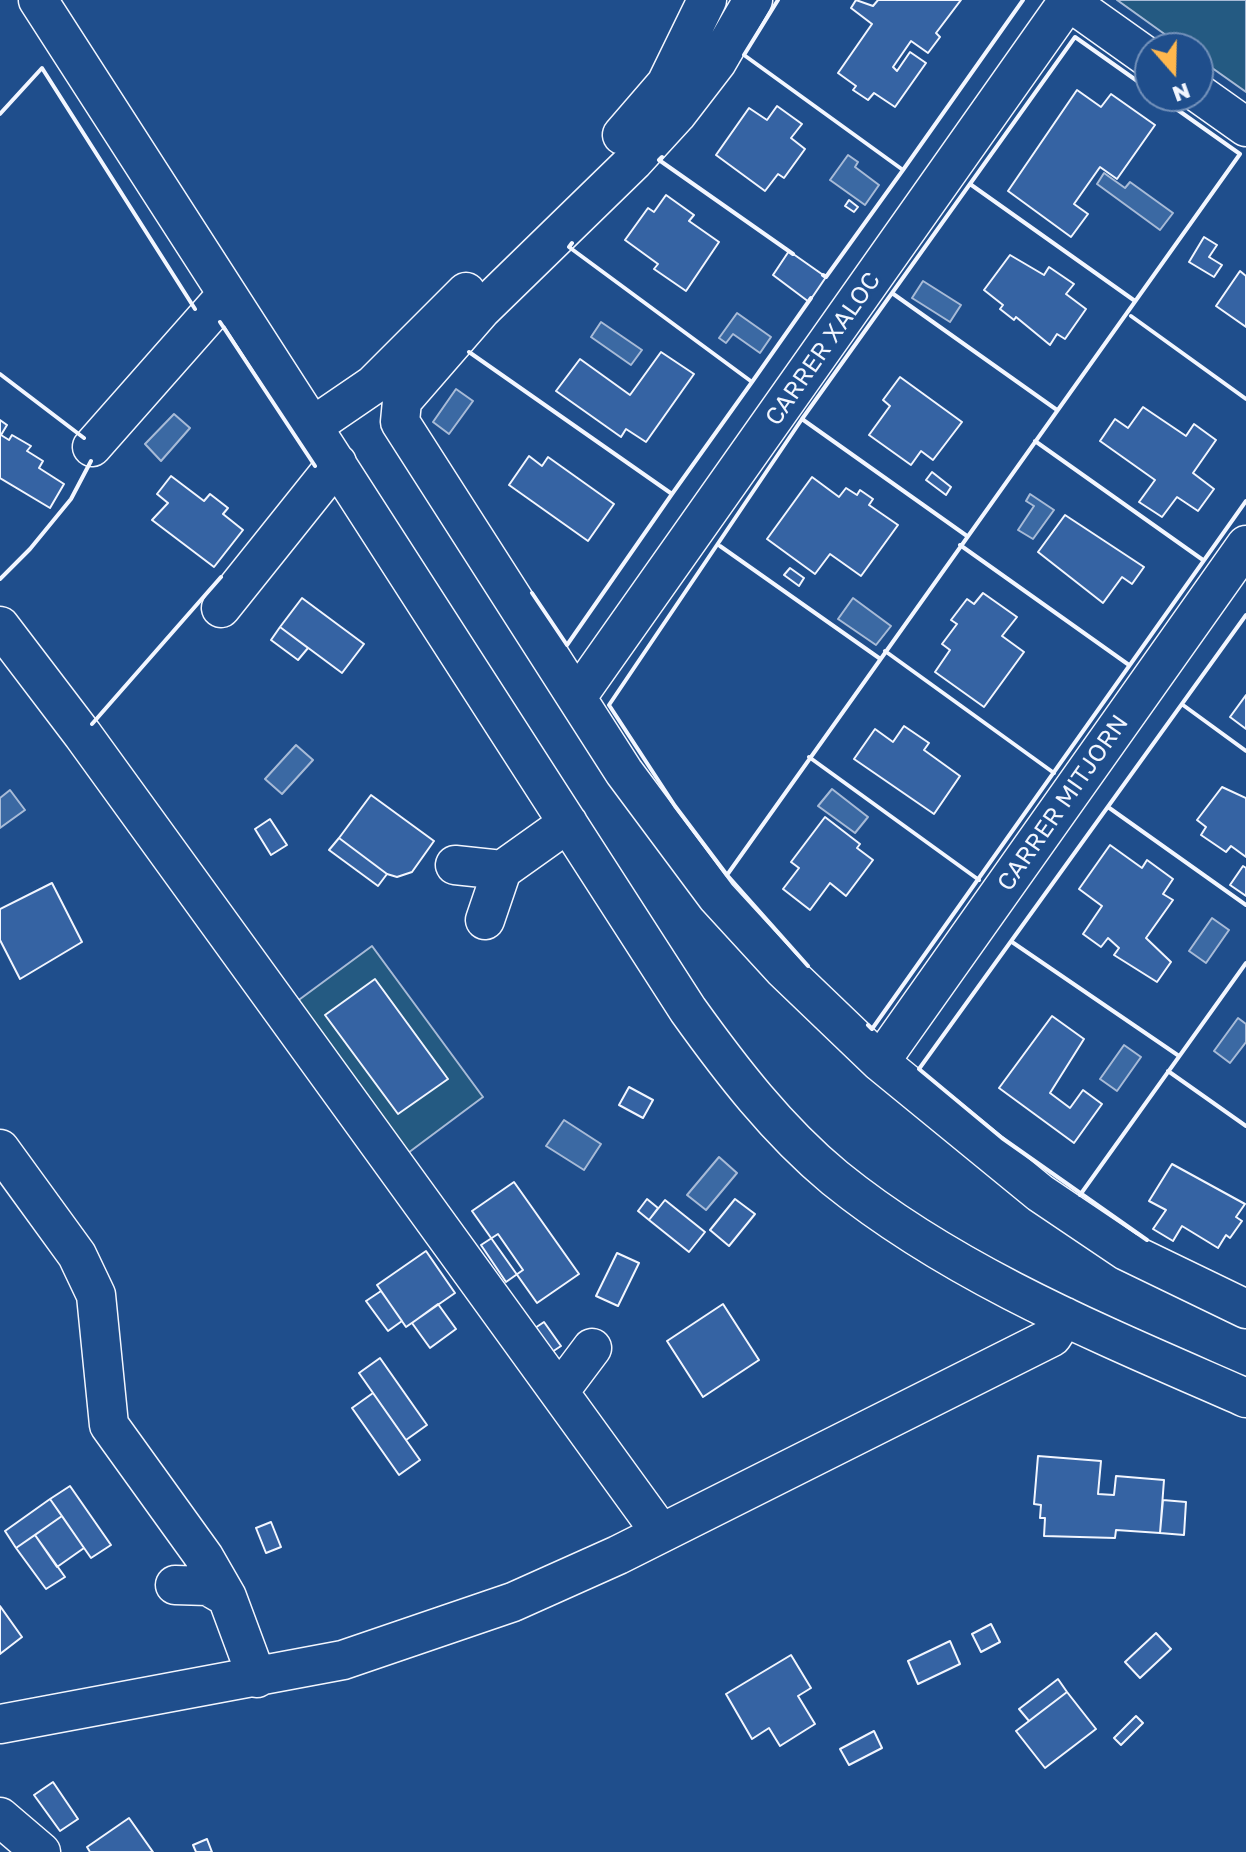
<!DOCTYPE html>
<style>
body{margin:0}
#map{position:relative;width:1246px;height:1852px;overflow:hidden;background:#1f4e8c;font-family:"Golos Text",sans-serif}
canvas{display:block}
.north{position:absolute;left:1134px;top:32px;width:80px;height:80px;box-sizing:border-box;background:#1f4e8c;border:2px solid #7391ba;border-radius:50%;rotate:160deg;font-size:22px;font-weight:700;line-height:32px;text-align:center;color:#f2f6ff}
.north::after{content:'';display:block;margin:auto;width:28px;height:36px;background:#ffb74d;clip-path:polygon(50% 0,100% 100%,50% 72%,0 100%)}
</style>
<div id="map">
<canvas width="1246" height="1852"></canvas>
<div class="north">N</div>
</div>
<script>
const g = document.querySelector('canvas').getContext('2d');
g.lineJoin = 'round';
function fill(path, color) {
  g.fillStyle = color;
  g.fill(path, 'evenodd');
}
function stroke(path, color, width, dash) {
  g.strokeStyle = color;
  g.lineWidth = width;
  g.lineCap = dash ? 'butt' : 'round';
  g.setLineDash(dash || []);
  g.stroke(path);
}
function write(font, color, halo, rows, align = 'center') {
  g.font = font + ' "Golos Text",sans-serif';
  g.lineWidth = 6;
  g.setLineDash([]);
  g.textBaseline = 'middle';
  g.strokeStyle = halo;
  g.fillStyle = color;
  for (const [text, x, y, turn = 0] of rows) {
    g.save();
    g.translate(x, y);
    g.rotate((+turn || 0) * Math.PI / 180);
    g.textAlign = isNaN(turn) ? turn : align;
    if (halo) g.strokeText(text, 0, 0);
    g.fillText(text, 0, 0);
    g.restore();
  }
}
const green = new Path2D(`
 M1117 0H1246V92L1198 58V48H1184Z
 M372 946 483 1097 408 1153 296 1002Z`);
const water = new Path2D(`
 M848 155 858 162 855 167 879 185 865 205 830 180Z
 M1104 173 1125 188 1130 182 1173 213 1160 230 1097 184Z
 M923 281 961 305 950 322 912 298Z
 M737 313 771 337 760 353 733 334 726 343 719 338Z
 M601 322 642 350 631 365 591 337Z
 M456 389 473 401 449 434 433 422Z
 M174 414 190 428 161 461 145 444Z
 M1030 494 1054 510 1033 539 1018 530 1034 506 1026 501Z
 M853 598 891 626 876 645 838 619Z
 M296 745 313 760 282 794 265 779Z
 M832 789 868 817 855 833 818 806Z
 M10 790 25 810 0 828V798Z
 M1212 918 1229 930 1206 963 1189 951Z
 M1238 1018 1246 1024V1042L1230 1063 1214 1051Z
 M1124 1045 1141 1057 1117 1091 1100 1079Z
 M564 1120 601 1144 584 1170 546 1146Z
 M719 1157 737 1173 706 1210 687 1195Z`);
const building = new Path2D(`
 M856 0 873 6 878 0H961L936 33 940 37 928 53 911 41 893 67 897 71 910 52 926 63 895 107 874 93 868 100 853 90 856 86 838 73 872 24 851 8Z
 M1077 90 1101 107 1111 94 1155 125 1117 179 1100 167 1074 204 1088 214 1071 237 1008 191Z
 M777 106 802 124 791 138 805 149 784 178 778 174 765 191 716 155 749 108 767 120Z
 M666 195 694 215 689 221 719 242 686 291 654 269 658 264 625 240 648 208 654 212Z
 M849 200 858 207 854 212 845 206Z
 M1204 237 1217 245 1209 257 1222 265 1214 277 1189 262Z
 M789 251 826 277 809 302 773 275Z
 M1010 255 1044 275 1049 267 1074 284 1066 294 1086 309 1065 339 1057 334 1050 345 1016 317 1014 320 1000 309 1003 305 984 290Z
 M1240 271 1246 276V327L1216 306Z
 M661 352 694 374 646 442 626 429 621 437 556 391 580 359 630 395Z
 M900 377 962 422 933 460 921 451 911 465 869 435 890 406 883 400Z
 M1143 407 1186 436 1194 424 1216 440 1193 473 1214 489 1198 511 1177 497 1162 517 1139 502 1155 480 1100 441 1115 419 1128 428Z
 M0 420 7 425 1 435 9 440 12 435 31 446 27 451 43 461 39 468 64 484 50 508 0 478Z
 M529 456 542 466 548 457 614 504 588 541 509 485Z
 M932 472 951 487 946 495 926 480Z
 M171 476 204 501 210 494 228 508 223 514 243 530 214 567 152 520 168 503 157 494Z
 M812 477 839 497 846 488 857 495 860 490 873 499 869 505 898 525 861 576 830 554 815 574 767 539Z
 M1065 515 1144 567 1132 584 1122 577 1103 603 1038 552Z
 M790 568 804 578 799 586 784 575Z
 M983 593 1017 617 1002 636 1024 652 984 707 935 672 950 650 942 644 957 624 951 620 967 599 974 604Z
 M302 598 364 644 342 673 280 627Z
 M280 627 308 648 298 660 271 640Z
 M1246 695V729L1230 717Z
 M904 726 929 743 924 750 960 776 934 814 854 759 875 729 893 742Z
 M1222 787 1246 798V857L1231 846 1226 852 1201 835 1206 827 1197 820Z
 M371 795 434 841 412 872 397 877 387 874 339 838Z
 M825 817 860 844 857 848 873 860 846 896 830 883 810 910 783 889 799 868 791 862Z
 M270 819 287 845 271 855 255 829Z
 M339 838 387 874 378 886 329 850Z
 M1110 845 1142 868 1147 860 1173 879 1163 894 1173 900 1146 938 1171 962 1157 982 1114 955 1119 948 1108 938 1101 947 1083 934 1102 906 1079 889Z
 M1243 866 1246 868V896L1230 885Z
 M52 883 82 942 20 979 0 940V909Z
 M375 979 448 1079 398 1114 325 1015Z
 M1052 1016 1084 1039 1050 1093 1070 1108 1083 1090 1102 1104 1074 1143 999 1088Z
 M629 1087 653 1100 643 1118 619 1105Z
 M1172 1164 1245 1204 1236 1217 1242 1221 1230 1238 1226 1235 1218 1248 1182 1226 1173 1241 1153 1229 1166 1210 1149 1201Z
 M514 1182 579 1274 537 1303 472 1211Z
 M647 1199 658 1208 649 1220 638 1211Z
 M735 1199 755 1214 729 1246 710 1230Z
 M665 1200 705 1232 689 1252 649 1220Z
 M498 1234 523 1270 506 1282 481 1245Z
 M426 1251 455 1293 406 1327 377 1285Z
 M617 1253 639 1263 618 1306 596 1296Z
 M381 1291 402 1321 388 1331 366 1301Z
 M438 1304 456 1329 430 1348 412 1323Z
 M723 1304 759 1360 703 1397 667 1341Z
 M544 1322 561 1346 546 1356 529 1332Z
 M380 1358 427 1425 406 1440 359 1373Z
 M373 1393 420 1460 399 1475 352 1408Z
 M1038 1456 1101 1461 1098 1494 1114 1495 1116 1476 1164 1480 1160 1533 1116 1530 1115 1538 1044 1536 1045 1518H1040L1041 1505 1034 1504Z
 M70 1486 111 1545 91 1558 50 1499Z
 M50 1499 62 1516 16 1548 5 1531Z
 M1163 1500 1186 1502 1184 1535 1160 1533Z
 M62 1516 84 1548 57 1567 35 1535Z
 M271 1522 281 1547 266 1553 256 1528Z
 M35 1535 65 1577 46 1589 16 1548Z
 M0 1606 22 1637 0 1654Z
 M991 1624 1000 1642 981 1652 972 1634Z
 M1156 1633 1171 1649 1140 1678 1125 1662Z
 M950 1641 960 1664 918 1684 908 1661Z
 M791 1655 811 1688 798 1696 815 1724 780 1746 769 1728 752 1739 726 1694Z
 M1058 1679 1067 1692 1029 1721 1019 1709Z
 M1067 1692 1096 1729 1045 1768 1016 1731Z
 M1136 1716 1143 1723 1121 1745 1114 1738Z
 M874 1731 882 1748 849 1765 840 1749Z
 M53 1782 78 1819 60 1831 34 1795Z
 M129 1818 153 1852H90L87 1847Z
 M207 1839 212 1852H196L193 1845Z`);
const minor = new Path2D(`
 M38 0 688 1010C731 1070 777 1130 835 1178 956 1276 1105 1336 1246 1398
 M753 0 717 62 677 114 634 161 481 310 402 401 400 422 624 772 717 897 783 969 880 1062 1040 1193 1126 1251 1246 1309
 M1067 0 1150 59
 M1198 93 1246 127
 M622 135 666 84 707 0
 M313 426 373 385 466 292
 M92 447 227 294
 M221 608 337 463
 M0 626 83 735 661 1533
 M577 697 1068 1
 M455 865 502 870
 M485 920 502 870 568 823
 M880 1062 1246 545
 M0 1149 77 1255 96 1295 109 1425 204 1557 227 1597
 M559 1392 592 1348
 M175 1585 208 1586 227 1597 257 1678
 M0 1724 343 1660 513 1602 618 1555 1052 1337 1065 1317
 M0 1817 41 1852`);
const wall = new Path2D(`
 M778 0 744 55 903 170 1023 0
 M1150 90 1075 37 802 419 609 705 675 806 727 875 1240 154 1158 96
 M0 114 42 68 195 309
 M662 157 659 160 793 254
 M970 184 1135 301
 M572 243 569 247 752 382 811 298
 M823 275 826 277 903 170
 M892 293 1057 410
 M1131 316 1246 399
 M220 322 315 466
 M469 352 672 494 567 645 532 593
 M0 374 84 438
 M802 419 967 536
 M1035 441 1203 560
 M672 494 752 382
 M960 545 1129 665
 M720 546 879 658
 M0 579 30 549 71 499 91 461
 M885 651 1054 773
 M1183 705 1246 751
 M92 724 221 577
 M809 757 979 880
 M1108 807 1246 905
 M727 875 808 966
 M1012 942 1179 1056
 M868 1025 872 1029 1246 501
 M1168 1071 1246 1126
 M1080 1195 1246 963
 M1147 1240 1002 1138 919 1069 1246 615`);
const streetNames = [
 ["CARRER XALOC",823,349,-55],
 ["CARRER MITJORN",1063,803,-55]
];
fill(green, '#245a82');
stroke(green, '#a8bbd7', 2);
fill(water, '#3b69a3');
stroke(water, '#a8bbd7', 2);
fill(building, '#3563a3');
stroke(building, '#f2f6ff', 2);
stroke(minor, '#f2f6ff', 41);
stroke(minor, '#1f4e8c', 38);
stroke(wall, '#f2f6ff', 4);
write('24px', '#f2f6ff', '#1f4e8c', streetNames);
</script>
